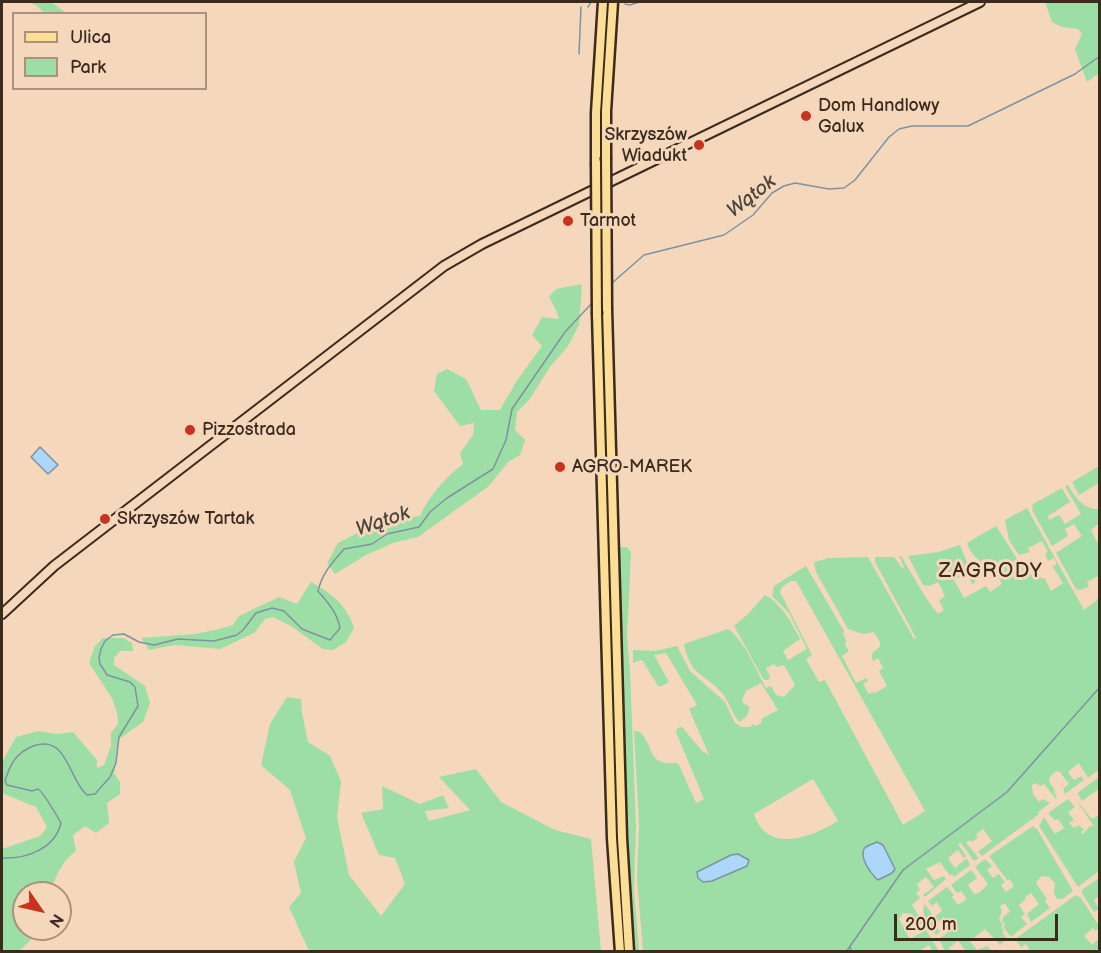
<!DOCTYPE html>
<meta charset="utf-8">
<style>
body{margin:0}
#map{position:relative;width:1101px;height:953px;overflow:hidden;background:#f5d7bb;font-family:"Balsamiq Sans",sans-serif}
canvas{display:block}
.frame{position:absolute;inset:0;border:3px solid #3b2a1e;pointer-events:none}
.legend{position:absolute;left:12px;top:12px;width:195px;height:78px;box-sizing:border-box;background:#f5d7bb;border:2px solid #ab927c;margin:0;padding:8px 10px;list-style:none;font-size:18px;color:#3b2a1e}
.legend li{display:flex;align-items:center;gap:12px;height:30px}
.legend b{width:30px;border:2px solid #ab927c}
.north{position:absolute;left:12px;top:881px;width:60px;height:60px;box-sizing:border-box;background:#f5d7bb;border:2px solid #ab927c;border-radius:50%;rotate:124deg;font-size:16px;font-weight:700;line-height:24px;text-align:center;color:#3b2a1e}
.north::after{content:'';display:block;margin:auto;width:21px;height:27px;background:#c8321e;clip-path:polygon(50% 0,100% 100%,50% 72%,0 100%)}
.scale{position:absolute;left:894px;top:914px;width:164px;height:27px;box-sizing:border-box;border:3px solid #3b2a1e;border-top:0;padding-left:8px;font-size:18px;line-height:21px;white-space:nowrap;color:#3b2a1e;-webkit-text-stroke:4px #f5d7bb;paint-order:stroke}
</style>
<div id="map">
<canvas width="1101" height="953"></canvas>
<div class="frame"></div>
<ul class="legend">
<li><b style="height:8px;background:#fcde96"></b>Ulica</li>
<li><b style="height:16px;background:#9ddea7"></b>Park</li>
</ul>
<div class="north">N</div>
<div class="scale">200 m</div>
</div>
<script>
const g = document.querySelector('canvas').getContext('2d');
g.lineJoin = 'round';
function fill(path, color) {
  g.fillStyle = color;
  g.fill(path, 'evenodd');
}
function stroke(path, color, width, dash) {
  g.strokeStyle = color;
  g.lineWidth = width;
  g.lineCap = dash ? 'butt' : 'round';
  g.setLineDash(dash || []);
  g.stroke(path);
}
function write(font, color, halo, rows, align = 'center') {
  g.font = font + ' "Balsamiq Sans",sans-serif';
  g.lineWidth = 6;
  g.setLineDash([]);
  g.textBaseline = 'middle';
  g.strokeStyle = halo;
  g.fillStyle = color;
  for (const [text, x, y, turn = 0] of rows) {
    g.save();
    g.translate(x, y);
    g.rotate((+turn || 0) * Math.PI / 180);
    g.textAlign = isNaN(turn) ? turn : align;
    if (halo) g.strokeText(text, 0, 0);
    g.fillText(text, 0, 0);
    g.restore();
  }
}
const green = new Path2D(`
 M31 2H51L66 13H45Z
 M1045 2H1099V73L1087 82 1075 49 1082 34 1078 29 1062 27 1052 22Z
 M582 284 579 325 568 346 550 367 529 400 517 412 515 430 525 440 520 455 508 462 489 486 418 537 393 543 366 555 335 574 327 563 338 543 383 520 410 518 421 515C427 498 448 475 463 464L460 453 473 435 474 423 460 426 434 391 437 374 447 369 466 379 481 410H500L516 382 542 346 532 335 542 317 559 319 556 310 549 297 556 289Z
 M1099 466V483L1079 495 1072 482Z
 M1068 485C1074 496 1085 511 1099 509V523L1091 530 1099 546V578L1098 576 1087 582 1089 587 1079 590 1076 589 1056 553 1082 536 1074 524 1065 529 1068 536 1052 546 1032 510 1033 504 1062 488 1070 502 1048 516 1049 520 1059 515 1065 524 1081 514 1065 486Z
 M1027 508 1084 610 1097 600 1099 595V775L1097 771 1088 778 1079 763 1068 772 1074 780 1081 776 1084 780 1065 794 1063 789 1069 784 1060 772 1056 771 1050 777 1049 782 1055 790 1054 792 1057 797 1056 799 1044 784 1041 786 1035 783 1032 785 1033 794 1039 802 1043 799 1050 803 1038 812 1039 814 982 856 978 852 992 841 983 829 976 834 978 837 972 842 970 840 966 843 979 858 974 861 961 843 958 844 966 856 964 858 958 850 948 858 955 868 967 858 970 865 954 877 952 874 950 876 940 862 926 869 934 880 944 876 946 879 925 897 923 895 934 887 926 877 917 884 920 890 916 893 920 898 912 905 923 923 919 925 912 914 903 913 899 919 910 939 926 930 939 951H932L929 945 917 952 643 951 637 878 639 824 634 731 640 732C656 749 646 765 677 763L679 765 696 803 704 799 676 732 677 728 682 727 702 751 709 755 689 709 697 705 666 653 654 655 669 682 662 686H658L642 660 633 663V650L655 651 677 646 690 671 725 702 735 723 742 727H750L753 724 756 726 762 722 761 719 778 710 761 683 746 691 742 700 744 704 749 706 748 715 740 722C732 715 730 703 723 694 704 672 691 678 684 644L728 629C744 640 757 671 766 688L771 686 776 695 784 697 795 685 784 665 777 667 774 664 766 668 770 677 768 680H764L734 626 747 615 765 595C782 604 791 622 800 639L783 651 788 660 807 649 789 613 772 596 774 586 806 566 844 631 843 634 846 640 845 645 849 651 842 656 856 683 866 678 868 681 863 684 869 694 873 692 875 693 887 686 879 671 883 668 878 658 873 661C869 652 876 651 880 646V642L874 632 863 634 848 629 816 572 814 562 829 558 868 557 914 639 916 638 875 562V557H894L902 568 904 567 899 556H901L926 598 938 614 944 610 939 601 945 596 938 582 929 586 923 585 908 556 938 552 960 545 968 565 977 578 973 585 967 575 962 576 954 580 964 598 986 586 990 592 1002 584 989 560 983 562C975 559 970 551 967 543L996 526 1026 573 1045 579 1051 591 1063 583 1053 567 1057 564 1054 558 1048 561 1045 554 1048 552 1042 541 1028 548 1030 552 1019 555 1009 540 1005 520ZM791 581H796L925 811 903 825 825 680 819 682 806 659 812 655 780 592 782 587ZM813 779 838 821C812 837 767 855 754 814Z
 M619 547H627L631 552 627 637 630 671 636 826 634 890 639 951H635L629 879Z
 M311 582C331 593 347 605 354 628L346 642 333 650 323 649 291 626 273 617 265 619 254 633 220 649 175 645 149 650 141 638 195 634 215 630 233 625 239 616 279 597 297 604Z
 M103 638H123L132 643 133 651H120L114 658V665L145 686 150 703 143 722 119 739 114 773 120 782V794L107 803 109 823 96 833 85 826 73 835 76 851C61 862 56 876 50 893H24V929H34L30 941 19 951H2V849L40 836 47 827 36 807 2 793V762L16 737 38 731 57 734 73 732 97 760V768L104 765 111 746V733L118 724C119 700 100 683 89 662L95 646Z
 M287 697 301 699 302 713 308 742 330 756 341 781 337 817 349 875 381 916 405 884 395 858 379 855 361 813 383 809 382 786 420 804 443 795 449 808 425 811 429 821 470 810 439 777 476 769 501 802 555 830 591 839 601 951H309L289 907 301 893 294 862 306 838 290 790 261 765 270 724Z
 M1099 777V789L1082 801 1078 794 1079 792Z
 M1074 797 1091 818 1093 819 1100 814 1099 871 1078 887 1039 826 1044 817 1055 834 1064 828 1058 819 1054 820 1048 813 1068 799 1075 807 1068 812 1074 820 1069 823 1074 828 1079 825 1084 830 1081 832 1083 834 1090 826H1094Z
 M1033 826 1037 829 1073 891 1061 900 1059 898 1057 899 1054 893 1055 883 1049 877 1041 876 1036 883 1047 899 1045 901 1050 908 1031 922 1027 914 1039 904 1031 893 1025 897 1026 899 1019 905 1025 914 1021 917 1027 924 1011 937 1003 927 1005 925 1002 921 1004 916 1010 912 1005 903 1000 906 1002 911 999 919 1003 925 1001 926 1004 931 1002 932 1007 939 1000 945 985 929 970 941 977 950 988 946 991 951H966L958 941 949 948 951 951H945L939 939 952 929 944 917 935 924 940 932 936 935C930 926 919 914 925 904L934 917 942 911 937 902 932 906 928 901 947 887 954 895 952 897 958 905 967 899 961 891 957 893 951 885 971 870 977 878 968 885 974 894C981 893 983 889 988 884L975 867 985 859 992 866 987 870 993 878 999 874 1005 882 1001 885 1006 892 1014 886 1009 879 1007 880 989 856Z
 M1099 878V896L1094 900 1099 909 1094 912 1082 893V890Z
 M1076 895 1081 898 1099 926 1096 931 1093 928 1084 936 1092 945 1099 939V934V948L1094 951 1031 952 1026 944 1021 947 1015 939Z`);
const water = new Path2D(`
 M40 447 58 465 48 474 31 457Z
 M877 842 883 845 895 869 892 873 878 880C872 875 859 858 864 849 865 846 873 844 877 842Z
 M738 854 749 860 747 866 712 881 703 882 698 878 697 872 731 855Z`);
const stream = new Path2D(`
 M625 4 630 5 639 2
 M588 7 591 2
 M579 54 581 7
 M611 284 644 255 724 235 753 215 772 193 784 186 795 183 829 189 844 188 855 180 889 137 899 129 912 126H968L1075 74 1100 56
 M2 858C26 859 55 849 61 823 57 816 44 793 38 789L32 791 7 785 5 781C10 764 16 753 33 746 68 734 68 779 87 795L95 794 110 777 116 763 119 737 138 706 135 687 130 682 107 675 100 664 99 658 101 649 105 641 113 635 124 634 139 642 154 645 178 639 214 641 237 635 243 630 256 613 272 608 284 611 302 629 330 640 340 628C337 612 328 603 318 591 322 573 333 562 344 549L372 544 387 534 419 527 430 512 447 498 493 469 506 440 512 409 565 332 593 302
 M850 947 852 952
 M846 952 903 870 1007 792 1100 687`);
const secondary = new Path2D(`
 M2 614 54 566 444 266 482 244 980 2`);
const primary = new Path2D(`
 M606 157V111L613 2
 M596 163V113L603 2
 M607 309 622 838 629 952
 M597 314 612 838 620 952`);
const primaryBridge = new Path2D(`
 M606 157 607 309
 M596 163 597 314`);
const markers = [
 [806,116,6,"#c8321e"],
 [699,145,6,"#c8321e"],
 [568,221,6,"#c8321e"],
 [190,430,6,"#c8321e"],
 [560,467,6,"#c8321e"],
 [105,519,6,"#c8321e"]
];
const poiNames = [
 ["Dom Handlowy",818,106],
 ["Galux",818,127],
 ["Skrzyszów",687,135,"right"],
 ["Wiadukt",687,156,"right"],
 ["Tarmot",580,221],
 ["Pizzostrada",202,430],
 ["AGRO-MAREK",572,467],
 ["Skrzyszów Tartak",117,519]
];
const waterNames = [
 ["Wątok",752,197,-38],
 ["Wątok",383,522,-19]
];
const neighbourhoodNames = [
 ["ZAGRODY",991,572]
];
fill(green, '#9ddea7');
fill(water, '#add7f8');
stroke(water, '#7f92a1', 1.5);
stroke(stream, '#7f92a1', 1.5);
stroke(secondary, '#3b2a1e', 12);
stroke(primary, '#3b2a1e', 13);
stroke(secondary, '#f5d7bb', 8);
stroke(primary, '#fcde96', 8);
stroke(primaryBridge, '#3b2a1e', 13, []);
stroke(primaryBridge, '#fcde96', 8);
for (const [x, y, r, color] of markers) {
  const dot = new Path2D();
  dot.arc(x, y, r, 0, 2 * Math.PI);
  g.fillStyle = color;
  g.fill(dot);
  stroke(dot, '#f5d7bb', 2);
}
write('18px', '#3b2a1e', '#f5d7bb', poiNames, 'left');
write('italic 20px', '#4c443f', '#f5d7bb', waterNames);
g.letterSpacing = '1.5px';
write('20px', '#3b2a1e', '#f5d7bb', neighbourhoodNames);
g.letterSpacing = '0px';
</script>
